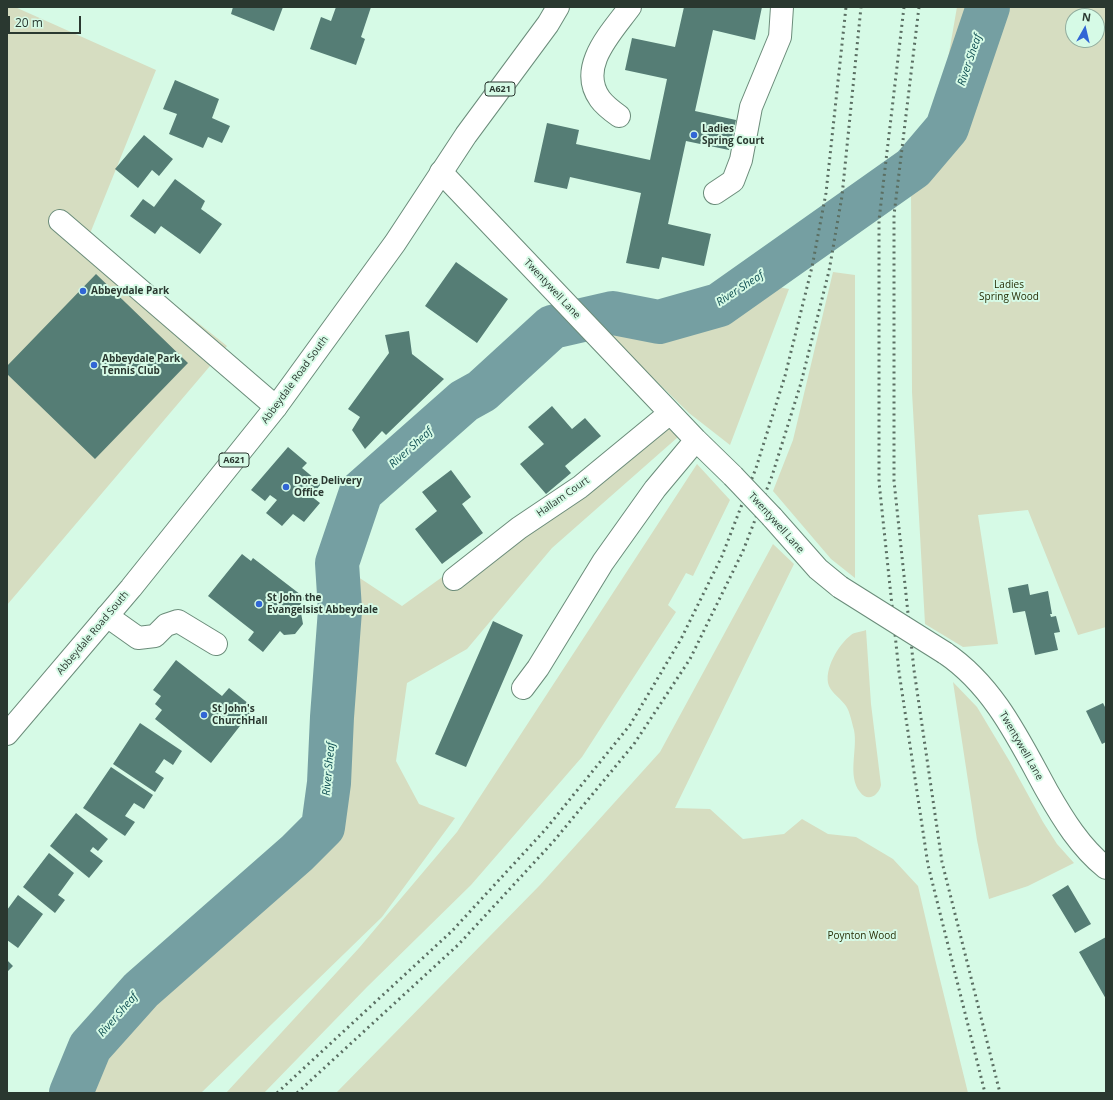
<!DOCTYPE html>
<style>
body{margin:0}
#map{position:relative;width:1113px;height:1100px;overflow:hidden;background:#d6fae6;font-family:"Open Sans",sans-serif}
canvas{display:block}
.frame{position:absolute;inset:0;border:8px solid #2a3830;pointer-events:none}
.north{position:absolute;left:1065px;top:8px;width:40px;height:40px;box-sizing:border-box;background:#d6fae6;border:1px solid #91ac9d;border-radius:50%;rotate:8deg;font-size:11px;font-weight:700;line-height:16px;text-align:center;color:#2a3830}
.north::after{content:'';display:block;margin:auto;width:14px;height:18px;background:#3166d5;clip-path:polygon(50% 0,100% 100%,50% 72%,0 100%)}
.scale{position:absolute;left:8px;top:16px;width:73px;height:18px;box-sizing:border-box;border:2px solid #2a3830;border-top:0;padding-left:5px;font-size:12px;line-height:14px;white-space:nowrap;color:#2a3830;-webkit-text-stroke:3px #d6fae6;paint-order:stroke}
</style>
<div id="map">
<canvas width="1113" height="1100"></canvas>
<div class="frame"></div>
<div class="north">N</div>
<div class="scale">20 m</div>
</div>
<script>
const g = document.querySelector('canvas').getContext('2d');
g.lineJoin = 'round';
function fill(path, color) {
  g.fillStyle = color;
  g.fill(path, 'evenodd');
}
function stroke(path, color, width, dash) {
  g.strokeStyle = color;
  g.lineWidth = width;
  g.lineCap = dash ? 'butt' : 'round';
  g.setLineDash(dash || []);
  g.stroke(path);
}
function write(font, color, halo, rows, align = 'center') {
  g.font = font + ' "Open Sans",sans-serif';
  g.lineWidth = 4;
  g.setLineDash([]);
  g.textBaseline = 'middle';
  g.strokeStyle = halo;
  g.fillStyle = color;
  for (const [text, x, y, turn = 0] of rows) {
    g.save();
    g.translate(x, y);
    g.rotate((+turn || 0) * Math.PI / 180);
    g.textAlign = isNaN(turn) ? turn : align;
    if (halo) g.strokeText(text, 0, 0);
    g.fillText(text, 0, 0);
    g.restore();
  }
}
const green = new Path2D(`
 M7 7H15L156 70 89 236 227 346 7 605Z
 M957 7H1106V627L1078 635 1028 510 978 515 998 644 963 647 925 624 912 392 911 189 942 93ZM1073 16H1097V40H1073Z
 M833 272 855 275V578L831 559 773 491 793 440Z
 M752 282 789 289 730 445 689 413 601 327 613 313 659 322 719 305Z
 M670 413 686 430 552 548 467 649 407 683 396 761 419 804 455 818 382 917 201 1093H71L90 1047 141 990 297 853 323 827 340 610 337 563 402 606Z
 M697 464 730 500 693 576 686 573 668 605 676 612 582 757 471 885 367 987 264 1093H226L359 948 457 832Z
 M773 544 794 564 675 808 710 809 743 839 784 834 802 819 828 834 856 837 893 859 918 886 935 959 968 1093H336L540 885 660 752Z
 M866 630 871 704 881 785C879 795 868 803 860 792 847 776 858 749 854 730 852 723 850 712 846 706 842 700 831 692 829 686 823 670 839 644 851 635 854 632 861 632 866 630Z
 M953 682 977 707 1010 762 1043 822 1057 844 1074 863 1028 886 989 899 977 840Z`);
const river = new Path2D(`
 M71 1093 90 1047 141 990 297 853 323 827 329 783 332 717 340 610 337 563 361 492 464 401 482 391 552 327 613 313 659 322 719 305 913 168 947 128 988 7`);
const building = new Path2D(`
 M233 7H283L274 31 231 14Z
 M336 7H371L361 37 365 39 356 65 310 49 321 17 331 21Z
 M684 7H762L755 40 713 30 695 111 736 120 729 150 686 141 668 224 711 234 704 266 662 257 659 269 626 263 641 193 570 177 567 189 534 182 547 123 579 130 576 144 650 160 667 79 625 70 632 38 675 47Z
 M175 80 219 99 212 118 230 126 222 143 208 137 203 148 169 134 177 114 163 109Z
 M144 135 173 159 159 176 152 170 138 188 115 169Z
 M175 179 205 201 201 209 222 224 200 254 161 226 155 234 130 216 143 199 154 207Z
 M456 262 508 299 477 343 425 306Z
 M96 274 188 363 95 459 7 374V366Z
 M409 331 412 354 444 379 386 435 382 431 365 449 352 430 360 417 348 409 389 353 385 335Z
 M552 406 572 429 585 418 601 436 565 466 571 473 546 494 520 464 544 444 528 427Z
 M288 447 307 463 302 468 321 484 311 496 320 503 304 522 293 514 282 526 266 513 277 500 270 495 265 501 251 490Z
 M451 470 471 497 462 504 483 533 442 564 415 529 437 511 422 492Z
 M242 554 251 561 253 558 305 598 297 609 301 613 303 624 295 634 284 635 280 631 263 652 248 640 254 632 208 596Z
 M1028 584 1030 595 1048 591 1052 614H1050L1051 617 1056 616 1060 632 1054 633 1058 650 1035 655 1025 611 1013 613 1008 588Z
 M493 621 523 635 466 767 435 754Z
 M176 660 222 696 229 688 254 708 211 763 155 719 162 710 155 704 161 696 153 690Z
 M1103 703 1106 709V742L1102 744 1086 711Z
 M140 723 182 751 173 765 164 759 155 772 164 778 155 792 113 764Z
 M111 767 153 795 144 809 134 803 125 816 135 822 125 836 83 808Z
 M76 813 108 839 98 851 93 847 90 851 103 861 89 878 50 846Z
 M49 853 74 873 58 895 65 900 55 913 23 887Z
 M1068 885 1091 924 1075 933 1052 895Z
 M18 895 43 914 18 948 7 940V910Z
 M1106 937V999L1079 952Z
 M7 960 13 966 7 972Z`);
const minor = new Path2D(`
 M619 116C612 111 605 106 600 99 577 67 611 33 630 7
 M441 172 696 440 733 476
 M715 193 733 181 741 160 751 107 780 37 782 7
 M60 221 276 407
 M772 517 818 569 840 587
 M454 579 519 528 580 487 670 413
 M107 616 138 638 155 636 166 625 178 621 216 644
 M945 653C994 686 1019 740 1047 791 1063 819 1080 847 1106 868
 M523 688 538 668 603 562 655 489 696 440`);
const major = new Path2D(`
 M7 734 131 588 276 407 395 243 466 135 548 24 558 7`);
const rail = new Path2D(`
 M904 7 879 220V482L899 672 928 865 985 1093
 M919 7 894 215V481L914 670 942 862 1000 1093
 M277 1093 452 931 545 830 630 725 681 639 722 556 756 468 785 376 812 267 826 193 846 7
 M297 1093 459 944 553 842 634 744 690 659 743 551 772 476 801 383 829 271 842 196 861 7`);
const minorBridge = new Path2D(`
 M733 476 772 517
 M840 587 945 653`);
const markers = [
 [694,135,4,"#3166d5"],
 [83,291,4,"#3166d5"],
 [94,365,4,"#3166d5"],
 [286,487,4,"#3166d5"],
 [259,604,4,"#3166d5"],
 [204,715,4,"#3166d5"]
];
const shields = [
 [500,89,30],
 [234,460,30]
];
const shieldNames = [
 ["A621",500,89],
 ["A621",234,460]
];
const poiNames = [
 ["Ladies",702,129],
 ["Spring Court",702,141],
 ["Abbeydale Park",91,291],
 ["Abbeydale Park",102,359],
 ["Tennis Club",102,371],
 ["Dore Delivery",294,481],
 ["Office",294,493],
 ["St John the",267,598],
 ["Evangelsist Abbeydale",267,610],
 ["St John's",212,709],
 ["ChurchHall",212,721]
];
const parkNames = [
 ["Ladies",1009,285],
 ["Spring Wood",1009,297],
 ["Poynton Wood",862,936]
];
const streetNames = [
 ["Twentywell Lane",552,289,47],
 ["Abbeydale Road South",295,380,-54],
 ["Hallam Court",563,497,-35],
 ["Twentywell Lane",776,523,48],
 ["Abbeydale Road South",93,633,-50],
 ["Twentywell Lane",1021,746,60]
];
const waterNames = [
 ["River Sheaf",970,60,-71],
 ["River Sheaf",740,289,-33],
 ["River Sheaf",411,448,-42],
 ["River Sheaf",329,769,-85],
 ["River Sheaf",118,1015,-49]
];
fill(green, '#d6ddc1');
stroke(river, '#759fa2', 44);
fill(building, '#557d75');
stroke(minor, '#6b8c7a', 24);
stroke(major, '#6b8c7a', 24);
stroke(minor, '#fff', 22);
stroke(major, '#fff', 22);
stroke(rail, '#5b6f63', 3, [2, 4]);
stroke(minorBridge, '#6b8c7a', 24, []);
stroke(minorBridge, '#fff', 22);
for (const [x, y, r, color] of markers) {
  const dot = new Path2D();
  dot.arc(x, y, r, 0, 2 * Math.PI);
  g.fillStyle = color;
  g.fill(dot);
  stroke(dot, '#d6fae6', 1.5);
}
for (const [x, y, w] of shields) {
  const box = new Path2D();
  box.roundRect(x - w / 2, y - 7, w, 14, 3);
  g.fillStyle = '#d6fae6';
  g.fill(box);
  stroke(box, '#2a3830', 1);
}
write('bold 9px', '#2a3830', null, shieldNames);
write('bold 10px', '#2a3830', '#d6fae6', poiNames, 'left');
write('10px', '#272e06', '#d6fae6', parkNames);
write('10px', '#2a3830', '#d6fae6', streetNames);
write('italic 11px', '#115054', '#d6fae6', waterNames);
</script>
